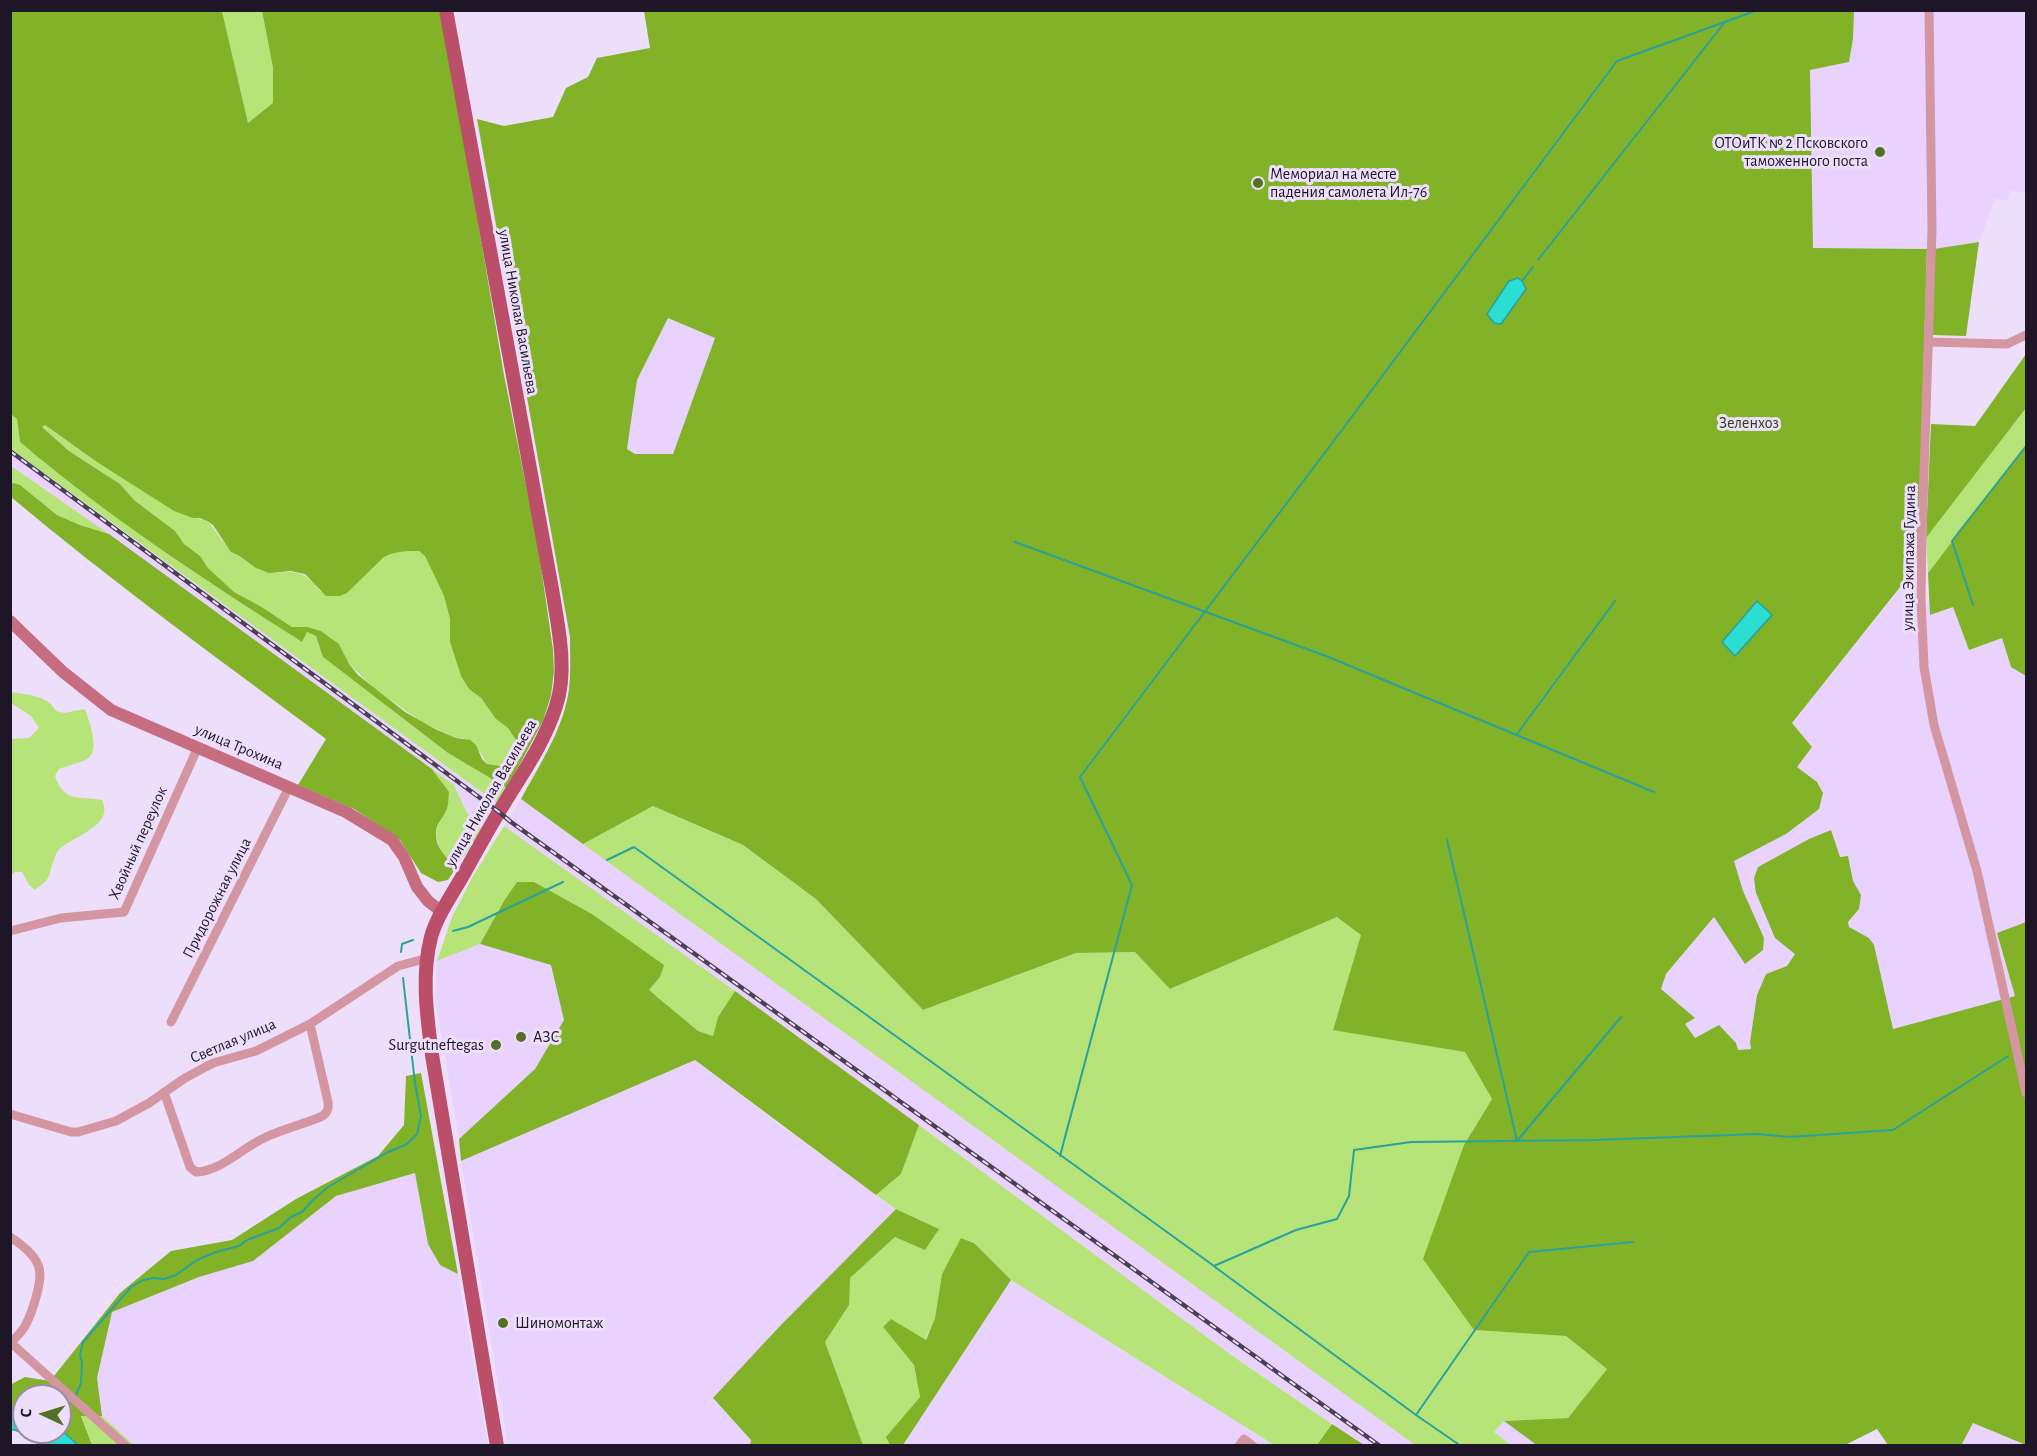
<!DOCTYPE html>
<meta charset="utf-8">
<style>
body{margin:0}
#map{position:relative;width:2037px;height:1456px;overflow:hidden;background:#eddffb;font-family:"Alegreya Sans",sans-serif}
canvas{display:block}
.frame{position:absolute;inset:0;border:12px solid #1e1526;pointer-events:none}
.north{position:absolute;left:12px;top:1384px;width:60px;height:60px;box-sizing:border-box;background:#eddffb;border:2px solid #9a8ea6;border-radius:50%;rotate:274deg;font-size:16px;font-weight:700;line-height:24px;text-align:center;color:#1e1526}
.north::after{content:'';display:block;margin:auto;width:21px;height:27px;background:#537024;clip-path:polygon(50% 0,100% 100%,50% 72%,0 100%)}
</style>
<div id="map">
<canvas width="2037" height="1456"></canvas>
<div class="frame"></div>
<div class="north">С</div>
</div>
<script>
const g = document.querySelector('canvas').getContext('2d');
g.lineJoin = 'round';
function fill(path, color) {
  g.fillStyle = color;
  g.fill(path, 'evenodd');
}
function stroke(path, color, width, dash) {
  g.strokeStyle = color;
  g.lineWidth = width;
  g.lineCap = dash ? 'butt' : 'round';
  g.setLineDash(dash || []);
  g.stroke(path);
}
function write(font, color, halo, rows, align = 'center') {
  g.font = font + ' "Alegreya Sans",sans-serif';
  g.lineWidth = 6;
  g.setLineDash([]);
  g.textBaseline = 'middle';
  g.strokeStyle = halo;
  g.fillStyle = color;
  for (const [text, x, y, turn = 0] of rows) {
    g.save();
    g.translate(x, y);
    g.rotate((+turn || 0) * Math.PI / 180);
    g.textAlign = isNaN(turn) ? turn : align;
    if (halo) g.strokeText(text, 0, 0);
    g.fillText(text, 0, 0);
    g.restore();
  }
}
const built = new Path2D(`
 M1854 11H2026V193L2010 191 2008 200 1995 199 1979 242 1934 249 1813 248 1810 70 1849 62 1853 39Z
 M668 318 715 338 673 454H635L627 449 637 380Z
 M10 449 498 804 482 829 467 813 454 785 109 534 11 465Z
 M1903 585 1929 607 1931 614 1953 607 2002 637 2011 667 2026 676V922L1997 933 2015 996 1893 1029 1874 945 1869 938 1849 927 1848 922 1859 909 1861 895 1853 881 1848 856 1777 857 1758 867 1775 938 1796 954 1787 966 1766 974 1757 995 1750 1042 1751 1049 1738 1050 1695 1038 1684 1024 1694 1018 1661 989 1666 975 1714 917 1730 938 1743 891 1733 861 1786 834 1823 793 1817 782 1797 767 1812 747 1792 723Z
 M521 799 607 860 1415 1445H1364L1234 1357 944 1143 504 826Z
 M480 944 551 965 564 1020 535 1069 459 1139 435 998 437 961Z
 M695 1060 785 1129 896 1209 778 1328 713 1399 751 1440 750 1445H508L461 1161Z
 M415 1173 428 1244 440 1265 458 1274 488 1445H134L102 1416 97 1378 111 1312 199 1277 253 1261 336 1196Z
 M1011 1280 1274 1445 903 1446Z
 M1504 1421 1538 1445H1511L1493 1432Z
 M1973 1423 2025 1445 1958 1446 1962 1444Z`);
const green = new Path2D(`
 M222 11H262L273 68V104L248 123Z
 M2026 408V445L1928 573 1926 538Z
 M11 414 17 418 20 442C108 517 205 580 302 642L307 632 317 636 323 657 448 753 507 788 498 804 11 449Z
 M45 425 97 462 193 518C210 518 212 527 221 539 230 549 242 559 254 566 281 583 295 557 320 591L347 593 384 557 398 551 419 550 425 556 444 596 450 619V642L461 676 469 689 481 698 496 719 508 728 516 740 515 755 507 767 487 764 480 752 463 738H456L422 722 375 689 348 663 339 644 321 631 307 627H292L260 606 234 592 208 568 200 556 184 544 175 531 134 500 120 484 69 451 42 427Z
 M10 465 109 534 80 525 57 515 20 485 13 484 11 487Z
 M11 692C27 695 48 695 56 711L64 713 85 709C89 721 101 752 87 759 78 764 68 765 59 769L55 776C64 803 79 796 102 800 115 827 71 836 58 851 51 861 52 874 46 881 43 884 38 887 35 890L29 885 22 872H15L11 875 10 739 29 738 39 728 31 716 11 703Z
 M432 769 454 785 467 813 482 829 454 871C451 858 440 854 438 843 434 827 439 824 445 812 453 798 442 780 432 769Z
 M653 806 743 845 816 899 923 1010 1076 953 1136 952 1170 989 1337 917 1362 934 1333 1029 1465 1052 1492 1099 1464 1145 1474 1330 1566 1336 1607 1369 1568 1418 1504 1421 1494 1432 1511 1445H1415L583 844Z
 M504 826 735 991 718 1017 713 1036 698 1031 648 989 660 977 663 965 592 914 534 882 504 901 480 944 437 961 452 917 473 876Z
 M919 1125 1234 1357 1332 1424 1317 1445H1274L1011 1280 974 1243 962 1238 942 1274 935 1318 925 1340 892 1320 883 1327 914 1365 920 1397 887 1437 890 1445H863L825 1342 849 1305V1279L895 1237 939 1229 896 1209 876 1195 901 1174Z
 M81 1415 102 1416 134 1445H92Z`);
const forest = new Path2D(`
 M11 11H222L248 123 273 103V68L262 11H442L504 375 538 546 553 650 554 671 551 695 543 721 507 788 448 753 323 657 316 636 307 632 302 642C205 580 108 517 20 442L17 419 11 414ZM45 425 97 462 174 511 193 518H200L207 521 213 525 231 552 238 555 256 568 269 573 291 571 305 574 326 596H340L347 593 384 557C396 551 406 551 419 551L425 556 444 596 450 619V642L461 676 469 689 481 698 496 719 508 728 516 740 515 755 507 767 487 764 482 759 476 745 470 740 456 738 435 729 405 712 358 675 349 664 339 644 321 631 307 627H292L260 606 234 592 208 568 200 556 184 544 175 531 134 500 120 484 69 451 42 427Z
 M644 11H1854L1853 39 1849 62 1810 70 1813 248 1927 249 1918 547 1916 567 1792 723 1812 747 1797 767 1817 782 1823 793 1819 809 1786 834 1734 861 1743 891 1764 938 1763 950 1745 964 1714 917 1666 974 1661 989 1695 1018 1685 1024 1695 1038 1719 1025 1736 1043 1738 1050 1751 1049 1750 1042 1757 995 1766 974 1787 966 1795 954 1775 938 1756 893 1754 878 1758 867 1809 839 1831 830 1840 857 1848 856 1853 881 1861 895 1859 909 1848 922 1849 927 1869 938 1874 945 1893 1029 2015 996 1997 933 2026 922V1445L1973 1423 1962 1444 1958 1446 1888 1445 1877 1429 1845 1445 1538 1446 1504 1421 1568 1418 1607 1369 1566 1336 1474 1330 1423 1259 1464 1145 1492 1099 1465 1052 1333 1030 1361 935 1337 917 1170 989 1135 952 1076 953 923 1010 816 899 743 845 653 806 583 844 521 799C540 764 564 728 569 689 571 672 570 654 570 637L477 119 504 126 553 117 566 88 588 77 597 58 650 48ZM668 318 715 338 673 454H635L627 449 637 380ZM1758 602 1736 656H1735L1722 642Z
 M1979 242 1966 336 1932 335 1934 249Z
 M2026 354V408L1926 538 1931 424 1975 426Z
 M2026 445V676L2011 667 2002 638 1969 650 1953 607 1930 615 1928 573Z
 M13 483 20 485 57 515 80 525 109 534 432 769 449 792C448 799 449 805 446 811 439 825 434 824 437 842 440 854 451 858 454 871L448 880 438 882 421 873 400 840 354 809 298 785 326 739C220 660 112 582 11 497L10 487Z
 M517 882H534L592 914 664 965 660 977 649 990 698 1031 713 1036 718 1017 735 991 919 1125 901 1174 876 1195 695 1060 461 1161 459 1139 535 1069 564 1020 551 965 480 944 504 901Z
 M421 1073 458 1274 440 1265 428 1244 415 1173 336 1196 253 1261 199 1277 112 1312 97 1378 102 1416H81L92 1445H78L60 1429V1396H24V1412L11 1408 10 1385 25 1377 50 1381 120 1293 171 1251 232 1240 296 1199 378 1156 404 1125 406 1076Z
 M896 1209 939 1229 925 1250 895 1237 850 1278 849 1305 825 1342 863 1445H750L751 1440 713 1398 778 1328Z
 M961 1238 974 1243 1011 1280 903 1445H890L886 1437 920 1397 914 1365 883 1327 891 1319 926 1340 935 1318 942 1274Z
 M1332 1424 1364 1445H1317Z`);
const water = new Path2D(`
 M1518 278 1522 281 1526 289 1501 324 1494 323 1487 314 1509 281Z
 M1757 601 1772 615 1735 656 1722 642Z
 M11 1408 24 1412V1432H60V1429L78 1445H40L27 1434 11 1429Z`);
const stream = new Path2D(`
 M1538 260 1725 22
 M1522 281 1533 267
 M1015 542 1326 656 1654 792
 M1973 605 1952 541 2026 446
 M1517 734 1615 601
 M1447 840 1517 1141
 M607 860 634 847 1214 1266 1296 1230 1337 1219 1349 1196 1354 1150 1411 1142 1594 1140 1758 1134 1789 1137 1893 1130 2008 1056
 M453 931 468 927 563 882
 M401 952 402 944 413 940
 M1517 1141 1621 1017
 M1060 1156 1132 885 1080 777 1342 430 1617 61 1758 10
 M1215 1267 1416 1415 1529 1252 1633 1242
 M76 1395 81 1383 82 1363 80 1355 83 1342 131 1287 143 1280 153 1278 164 1279 176 1275 197 1260 216 1252 239 1246 247 1240 279 1228 291 1217 302 1212 314 1199 328 1187 388 1152 407 1144 417 1134 421 1116 415 1083 403 978
 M60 1413 70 1404
 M1416 1415 1461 1446`);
const street = new Path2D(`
 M1929 10 1932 230 1922 533 1921 599 1924 667 1934 725 1977 871 2026 1093
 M1928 342 2007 344 2026 335
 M10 931 61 918 124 912 198 747
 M171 1022 289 787
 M164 1092 190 1167 196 1172C221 1171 241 1149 264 1138 281 1130 300 1125 318 1118 326 1115 329 1111 328 1102L310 1024
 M10 1114 71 1132H78L116 1121 149 1103 185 1078 213 1063 256 1051 310 1024 398 966 428 958
 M10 1237C21 1244 36 1255 39 1268 43 1280 32 1313 26 1324 23 1331 16 1337 11 1343
 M10 1342 126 1446
 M1239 1446 1244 1439 1253 1446`);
const secondary = new Path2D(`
 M10 621 63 672 111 710 346 812 392 840 404 857 417 887 428 901 442 912`);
const primary = new Path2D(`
 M446 10 552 589C558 626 568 670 556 706 545 741 524 771 505 802 490 826 476 852 462 877 451 896 437 916 431 937 421 976 427 1016 432 1055L497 1446`);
const rail = new Path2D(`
 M10 451 499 812 511 822 1380 1446`);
const markers = [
 [1880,152,6,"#537024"],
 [1258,183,6,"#537024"],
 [521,1037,6,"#537024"],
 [496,1045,6,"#537024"],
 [503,1323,6,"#537024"]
];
const poiNames = [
 ["ОТОиТК № 2 Псковского",1868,143,"right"],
 ["таможенного поста",1868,161,"right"],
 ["Мемориал на месте",1270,174],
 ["падения самолета Ил-76",1270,192],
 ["АЗС",533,1037],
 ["Surgutneftegas",484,1045,"right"],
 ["Шиномонтаж",515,1323]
];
const streetNames = [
 ["улица Николая Васильева",518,312,80],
 ["улица Экипажа Гудина",1909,558,-89],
 ["улица Трохина",239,747,23],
 ["улица Николая Васильева",491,793,-60],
 ["Хвойный переулок",138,843,-66],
 ["Придорожная улица",217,898,-63],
 ["Светлая улица",233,1041,-23]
];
const parkNames = [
 ["Зеленхоз",1749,423]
];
fill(built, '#e9d3fe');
fill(green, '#b7e479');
fill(forest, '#81b227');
fill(water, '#2cded2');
stroke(water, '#28a29e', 1.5);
stroke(stream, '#28a29e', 2);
stroke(street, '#d496a1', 9);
stroke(secondary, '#c76d80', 12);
stroke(primary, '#bb4e68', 14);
stroke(rail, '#4a4053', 4.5);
stroke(rail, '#eddffb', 2, [7]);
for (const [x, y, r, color] of markers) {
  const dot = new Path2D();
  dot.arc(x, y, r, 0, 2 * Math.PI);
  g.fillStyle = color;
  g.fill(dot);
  stroke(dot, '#eddffb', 2);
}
write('16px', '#1e1526', '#eddffb', poiNames, 'left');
write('16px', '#1e1526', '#eddffb', streetNames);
write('16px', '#2c3f0a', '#eddffb', parkNames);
</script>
